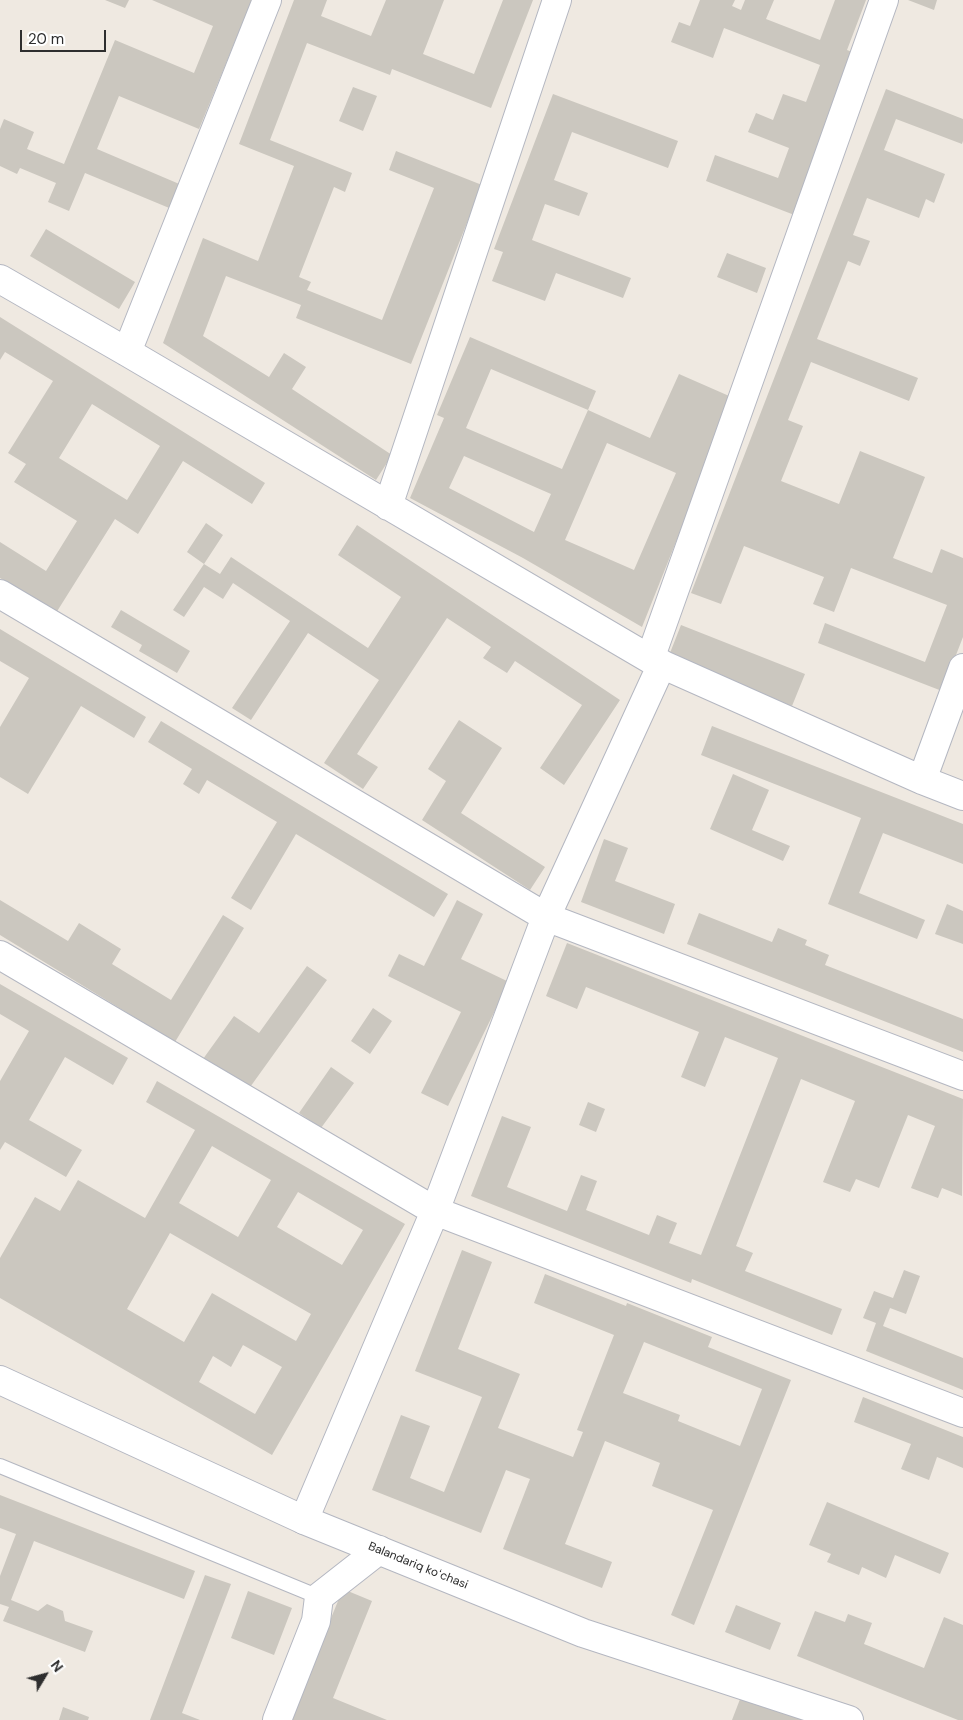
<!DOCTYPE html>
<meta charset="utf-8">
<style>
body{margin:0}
#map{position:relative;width:963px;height:1720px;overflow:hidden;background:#efe9e1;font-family:"DM Sans",sans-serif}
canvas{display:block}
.north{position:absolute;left:20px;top:1650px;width:50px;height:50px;-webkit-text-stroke:4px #fff;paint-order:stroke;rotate:53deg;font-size:14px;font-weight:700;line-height:20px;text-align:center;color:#2e2e2e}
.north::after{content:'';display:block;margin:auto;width:18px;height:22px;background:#2e2e2e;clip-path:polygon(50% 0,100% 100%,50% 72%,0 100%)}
.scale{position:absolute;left:20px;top:30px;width:86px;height:22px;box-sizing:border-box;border:2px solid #2e2e2e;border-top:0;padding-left:6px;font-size:15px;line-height:18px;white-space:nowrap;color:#2e2e2e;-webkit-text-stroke:4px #fff;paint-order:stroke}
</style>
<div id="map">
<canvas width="963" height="1720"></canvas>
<div class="north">N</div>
<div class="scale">20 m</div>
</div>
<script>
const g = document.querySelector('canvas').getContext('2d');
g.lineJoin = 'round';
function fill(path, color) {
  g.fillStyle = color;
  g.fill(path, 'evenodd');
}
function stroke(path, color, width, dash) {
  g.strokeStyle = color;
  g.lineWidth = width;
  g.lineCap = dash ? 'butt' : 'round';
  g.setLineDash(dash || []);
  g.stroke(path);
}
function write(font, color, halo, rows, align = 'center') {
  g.font = font + ' "DM Sans",sans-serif';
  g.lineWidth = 4.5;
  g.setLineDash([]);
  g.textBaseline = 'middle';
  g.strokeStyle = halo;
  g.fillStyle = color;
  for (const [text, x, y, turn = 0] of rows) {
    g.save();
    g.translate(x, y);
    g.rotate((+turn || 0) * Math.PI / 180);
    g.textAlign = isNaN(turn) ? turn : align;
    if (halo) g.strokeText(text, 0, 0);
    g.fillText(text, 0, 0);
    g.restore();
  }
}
const building = new Path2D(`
 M105 0H129L125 8Z
 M152 0H252L199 129 119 96 97 149 184 186 174 210 85 173 69 211 48 202 56 183 20 168 17 174 0 166V129L4 119 34 132 27 149 64 164 115 40 194 73 213 26Z
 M294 0H327L321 16 371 36 386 0H444L423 54 474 74 503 0H533L491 108 392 69 390 75 307 43 270 140 352 173 345 192 334 187 299 277 311 282 307 290 382 320 434 188 389 170 396 151 482 185 411 364 296 318 301 305 226 276 203 336 269 377 284 353 306 367 292 389 392 455 376 480 163 343 203 238 258 261 294 166 239 144Z
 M700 0H735L732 6 741 10 745 0H774L766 19 820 40 835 0H866L847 50 857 54 797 216 706 181 715 155 778 178 789 148 748 132 756 113 773 120 783 94 806 102 820 65 724 28 713 58 671 42 679 22 690 26Z
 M908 0H937L934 10Z
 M353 87 377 96 363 131 339 121Z
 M886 89 963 119V141L962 144 896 119 884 150 945 174 934 203 926 199 919 218 867 198 853 235 870 241 860 266 848 261 817 339 918 378 909 401 811 362 788 420 803 426 781 481 839 504 860 451 925 477 893 558 932 573 941 549 963 558V637L942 691 818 643 825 623 925 662 947 605 851 568 834 612 813 604 824 577 744 546 721 604 691 593Z
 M553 94 678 141 668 168 572 132 554 180 588 193 579 216 545 204 532 240 631 278 623 298 556 273 545 301 492 281 503 252 494 249Z
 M46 229 135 282 119 309 30 256Z
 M727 253 766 268 757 293 717 277Z
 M0 317 265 483 252 504 183 461 138 534 115 519 56 613 0 578V542L46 571 77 521 14 482 26 464 8 453 53 381 5 352 0 360ZM92 404 160 446 127 500 59 458Z
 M470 337 596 391 588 410 491 369 466 428 562 469 588 410 650 438 679 374 736 399 707 464 642 627 523 558 410 498 444 418 437 415ZM607 443 676 473 634 570 565 540ZM464 456 551 494 534 532 449 488Z
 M206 523 223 535 204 564 187 552Z
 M357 525 620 700 564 785 540 768 582 705 515 661 507 673 483 658 491 647 447 618 357 754 378 767 363 789 324 763 379 680 308 633 251 720 232 708 290 621 233 583 223 599 204 587 184 617 173 610 204 564 220 574 231 557 368 648 401 597 338 555Z
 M121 610 190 651 177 673 139 651 142 645 111 627Z
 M681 625 805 674 792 706 668 658Z
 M0 629 146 717 134 738 81 706 28 794 0 777V727L29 678 0 661Z
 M459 720 502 748 461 813 545 867 530 890 422 820 446 781 428 769Z
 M161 721 448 894 434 917 296 834 251 910 231 898 277 822 207 780 199 794 183 784 192 769 148 742Z
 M712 726 963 824V864L883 833 859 893 925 920 917 939 828 904 861 818 701 755Z
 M733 774 769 790 752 830 790 846 783 861 710 829Z
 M604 839 628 848 615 881 675 904 664 934 581 902Z
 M0 900 68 941 79 923 121 949 112 964 171 1000 223 915 244 928 175 1042 0 935Z
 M457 900 483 914 461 959 509 982 448 1106 421 1093 461 1012 388 976 399 954 424 966Z
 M947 904 963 911V944L935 934Z
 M699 913 772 942 778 928 807 940 805 945 829 955 825 965 963 1019V1052L687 944Z
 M567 943 963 1099 962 1196 942 1188 938 1198 911 1188 935 1126 908 1115 879 1188 856 1179 850 1192 823 1182 855 1101 801 1079 736 1246 753 1253 745 1271 842 1309 832 1335 692 1279 691 1283 471 1196 502 1116 531 1127 507 1187 567 1211 581 1175 597 1181 586 1210 649 1235 657 1215 677 1223 669 1243 701 1255 778 1058 725 1037 705 1087 681 1077 699 1032 586 987 577 1009 546 996Z
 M307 966 327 980 248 1090 203 1059 234 1016 259 1033Z
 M0 984 128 1058 113 1085 65 1057 29 1120 82 1150 66 1177 5 1142 0 1150V1081L29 1031 0 1014Z
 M373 1008 392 1021 370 1054 351 1041Z
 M331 1067 354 1083 321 1128 299 1113Z
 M157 1081 405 1224 272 1455 0 1298V1258L35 1197 60 1211 78 1180 145 1218 195 1130 146 1102ZM212 1146 271 1180 238 1237 179 1203ZM298 1192 363 1230 342 1265 277 1227ZM170 1233 311 1314 296 1341 212 1293 184 1342 127 1309ZM243 1345 282 1367 255 1414 199 1382 213 1356 231 1367Z
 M588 1102 605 1109 596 1132 579 1125Z
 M462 1250 492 1262 458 1349 520 1374 498 1428 573 1457 583 1432 577 1430 614 1335 534 1303 545 1274 626 1306 627 1303 712 1337 708 1347 791 1380 694 1625 671 1615 713 1510 652 1486 660 1463 605 1441 565 1544 612 1562 602 1588 503 1549 530 1479 506 1470 481 1533 372 1490 401 1415 430 1426 410 1478 444 1492 482 1397 415 1371ZM644 1342 762 1389 740 1446 678 1421 680 1415 623 1393Z
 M904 1270 920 1276 906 1314 890 1308 883 1326 963 1358V1390L866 1351 876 1323 863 1318 874 1291 893 1298Z
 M863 1397 963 1437V1468L937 1457 929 1480 901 1469 911 1444 854 1422Z
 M0 1495 195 1571 184 1599 34 1541 11 1600 38 1611 47 1604 63 1611 65 1621 93 1631 85 1652 3 1621 9 1607 0 1604V1576L16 1534 0 1528Z
 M827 1502 949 1553 940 1574 895 1555 886 1578 862 1567 859 1575 827 1562 831 1554 809 1545Z
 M205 1575 231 1584 182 1713 200 1720H150Z
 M343 1589 372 1601 333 1698 387 1720H289Z
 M248 1591 292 1608 274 1655 231 1638Z
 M736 1605 781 1623 770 1650 725 1632Z
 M815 1611 845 1622 848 1614 872 1623 864 1644 924 1668 944 1617 963 1625V1720H958L797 1656Z
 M742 1694 805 1720H732Z
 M63 1707 89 1717 88 1720H59Z`);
const service = new Path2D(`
 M0 1466 319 1597`);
const minor = new Path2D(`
 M0 279 127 352 650 659 922 780 963 796
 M127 352 267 0
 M388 506 557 0
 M0 594 546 917 963 1076
 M650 659 884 0
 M922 780 963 668
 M0 955 435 1211 963 1413
 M304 1520 435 1211 546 917 662 664
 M277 1720 316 1621 319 1597 379 1550`);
const tertiary = new Path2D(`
 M0 1380 304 1520 583 1633 849 1720`);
const streetNames = [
 ["Balandariq koʻchasi",418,1566,22]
];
fill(building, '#cbc7bf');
stroke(service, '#b4b7c1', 16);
stroke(minor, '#b4b7c1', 30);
stroke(tertiary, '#b4b7c1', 30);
stroke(service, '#fff', 14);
stroke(minor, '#fff', 28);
stroke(tertiary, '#fff', 28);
write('12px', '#2e2e2e', '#fff', streetNames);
</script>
